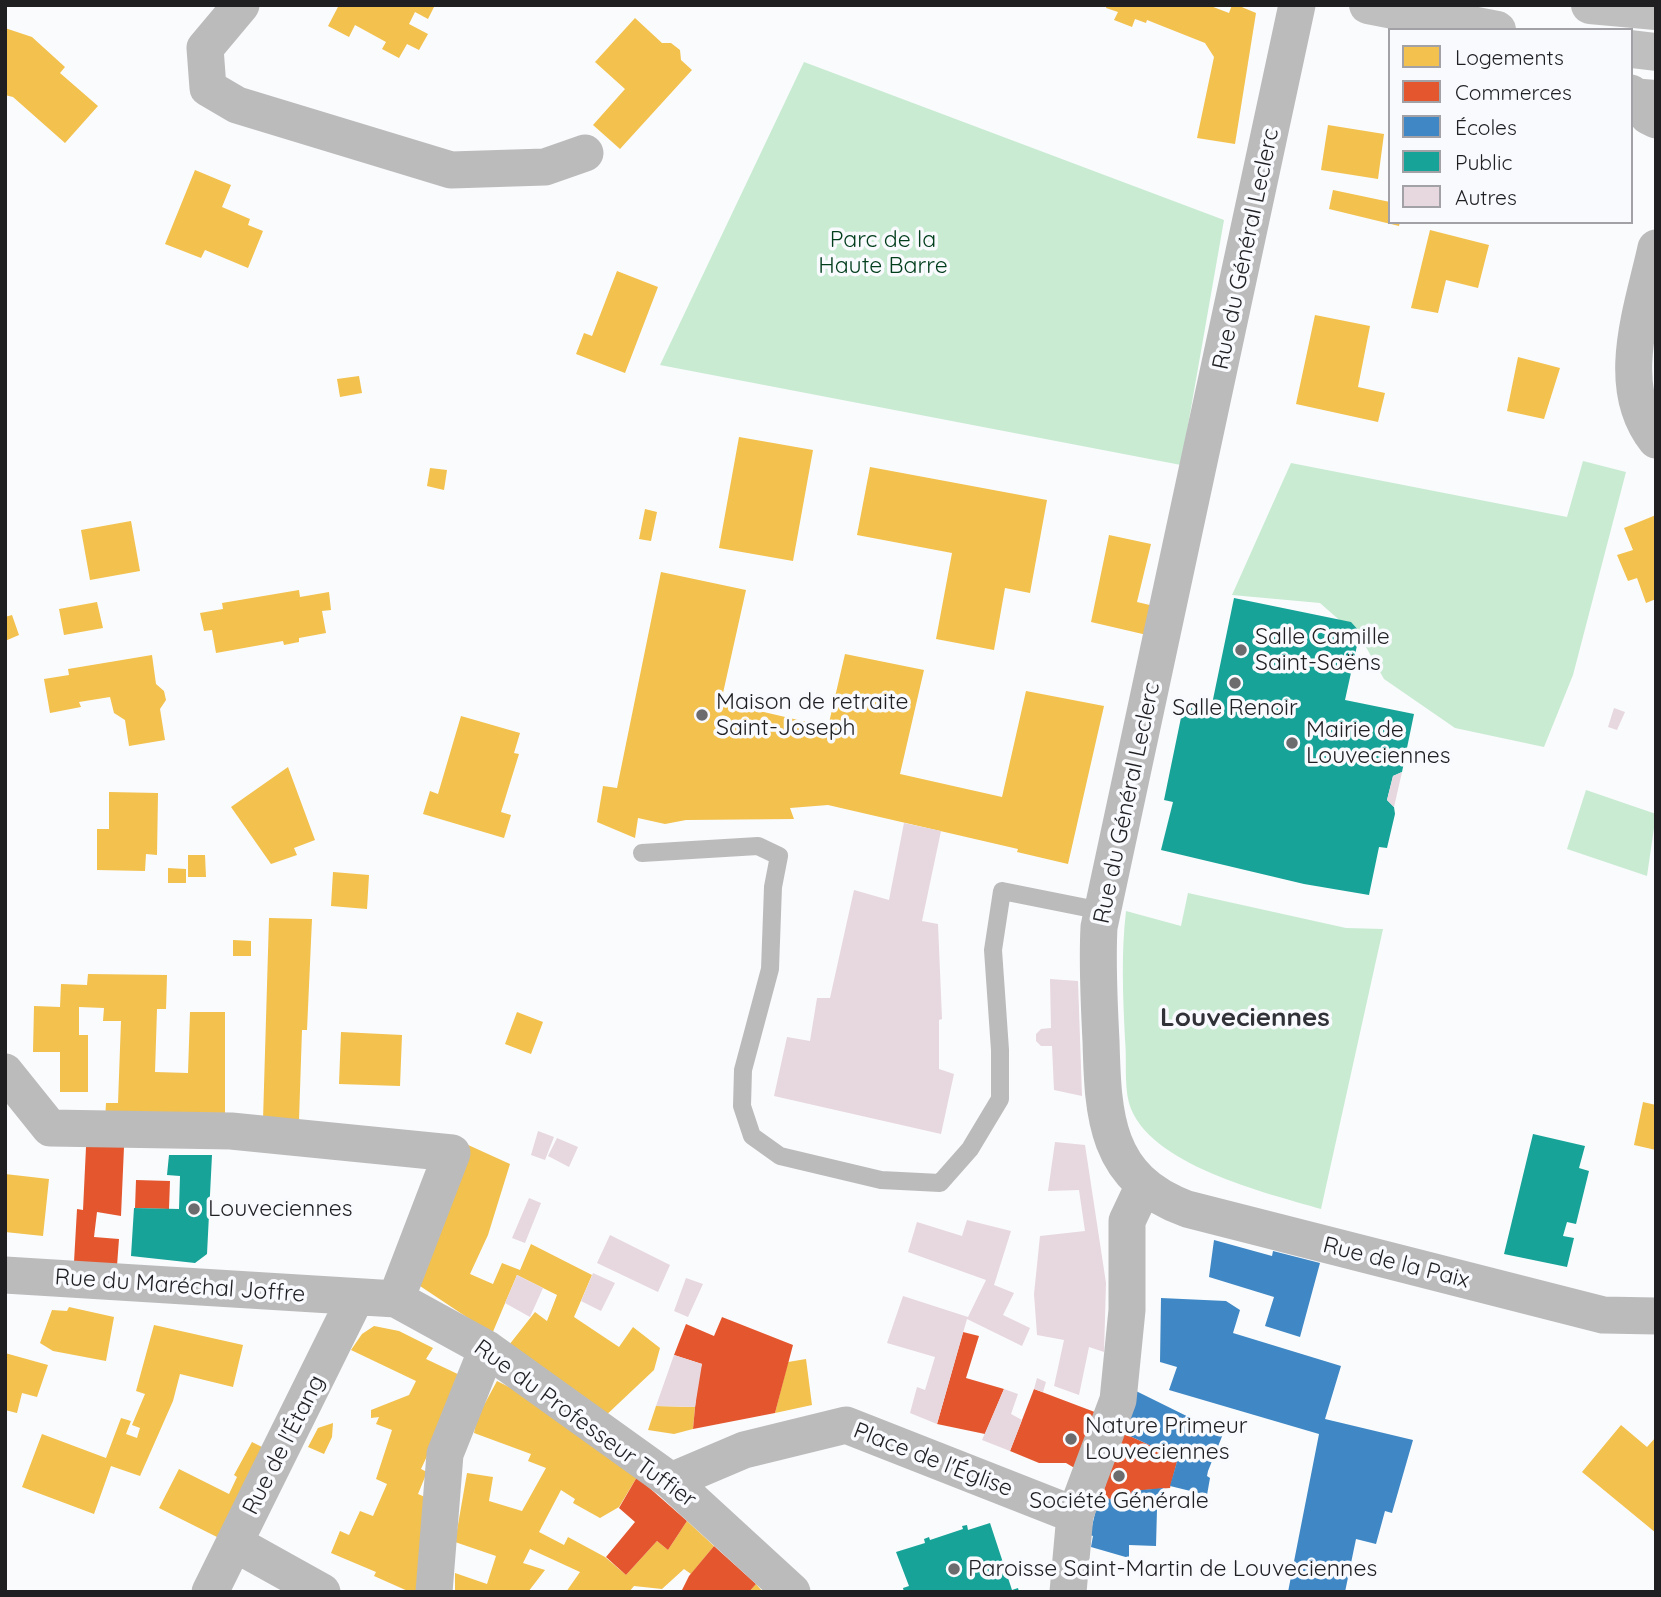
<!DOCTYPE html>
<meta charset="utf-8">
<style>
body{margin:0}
#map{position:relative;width:1661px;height:1597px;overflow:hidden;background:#fafbfd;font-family:Quicksand,sans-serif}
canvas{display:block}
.frame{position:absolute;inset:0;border:7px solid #1f1f22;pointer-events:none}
.legend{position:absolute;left:1388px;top:28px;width:245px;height:196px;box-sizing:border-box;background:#f9fafe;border:2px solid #a2a2a6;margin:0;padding:9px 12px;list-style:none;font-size:21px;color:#1f1f22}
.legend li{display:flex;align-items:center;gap:14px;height:35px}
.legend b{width:35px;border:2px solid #a2a2a6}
</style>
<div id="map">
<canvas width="1661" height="1597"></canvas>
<div class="frame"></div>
<ul class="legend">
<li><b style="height:19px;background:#f2c14e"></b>Logements</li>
<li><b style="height:19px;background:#e4572e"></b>Commerces</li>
<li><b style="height:19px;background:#3f88c5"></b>Écoles</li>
<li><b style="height:19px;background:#17a398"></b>Public</li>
<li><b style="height:19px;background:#e7d7de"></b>Autres</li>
</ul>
</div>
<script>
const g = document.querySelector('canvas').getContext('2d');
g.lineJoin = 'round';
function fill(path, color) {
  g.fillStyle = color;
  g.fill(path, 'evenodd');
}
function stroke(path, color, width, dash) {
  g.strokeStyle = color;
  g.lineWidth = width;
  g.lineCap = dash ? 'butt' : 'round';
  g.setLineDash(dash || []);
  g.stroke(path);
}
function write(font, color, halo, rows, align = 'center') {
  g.font = font + ' Quicksand,sans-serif';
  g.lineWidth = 7;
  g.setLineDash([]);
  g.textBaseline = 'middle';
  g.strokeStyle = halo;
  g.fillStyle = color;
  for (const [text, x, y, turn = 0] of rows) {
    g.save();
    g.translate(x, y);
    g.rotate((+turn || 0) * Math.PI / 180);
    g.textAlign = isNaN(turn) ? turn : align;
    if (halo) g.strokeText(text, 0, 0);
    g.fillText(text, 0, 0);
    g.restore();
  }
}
const green = new Path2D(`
 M804 62 1224 220 1181 465 660 365Z
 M1583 461 1626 472 1573 675 1544 747 1455 728 1384 679 1362 640 1320 603 1232 595 1291 463 1567 517Z
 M1586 790 1656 814 1647 876 1567 849Z
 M1188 893 1346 928 1383 929 1321 1209C1267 1193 1147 1165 1129 1103 1124 1084 1127 1059 1125 1039 1123 996 1121 954 1126 911L1181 926Z`);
const homes = new Path2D(`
 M339 5H432L434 7 428 19 415 12 409 24 428 34 419 50 407 44 399 58 382 49 386 42 355 25 349 37 328 26Z
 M1107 5H1208L1229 13 1232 5H1237L1256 13 1235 144 1197 138 1214 57 1205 43 1147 20 1146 23 1135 19 1132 27 1114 20 1118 12 1106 8Z
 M635 18 662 43H671L680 50 681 60 692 70 620 149 593 125 625 89 595 62Z
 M5 28 32 37 65 67 60 73 98 106 65 143 13 97 5 95Z
 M1328 125 1384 134 1378 179 1321 170Z
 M195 170 231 185 222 207 250 219 248 225 263 231 248 268 205 250 201 258 165 244Z
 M1333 190 1390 202V222H1400L1399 226 1329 209Z
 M1430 230 1489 245 1478 288 1446 280 1438 313 1411 308Z
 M617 271 658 287 625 373 576 354 584 333 592 336Z
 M1315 315 1370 326 1358 387 1385 393 1378 422 1296 404Z
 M1518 357 1560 368 1544 419 1507 411Z
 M359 376 362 393 340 397 337 379Z
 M739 437 813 450 793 561 719 548Z
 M870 467 1047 500 1030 593 1005 588 994 650 936 639 952 553 857 535Z
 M430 468 447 470 444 490 427 486Z
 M645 509 657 512 651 541 639 539Z
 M1656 515V599L1646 603 1637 578 1628 581 1617 555 1633 550 1624 528Z
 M131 521 140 571 90 580 81 530Z
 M1109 535 1151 544 1137 602 1154 606 1147 635 1091 622Z
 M661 572 746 590 721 702 828 727 845 654 924 670 900 774 1002 797 1026 691 1104 706 1068 864 1017 852 1018 849 828 805 790 808 794 819 686 820 665 824 638 818 635 838 597 822 603 786 617 788Z
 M299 590 300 597 329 592 331 610 322 611 326 633 299 638V642L284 645 283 641 216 653 212 630 204 631 200 613 223 609 222 603Z
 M97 602 103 628 64 635 59 609Z
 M12 615 19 635 5 641V617Z
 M152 655 156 684 164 691 166 700 160 709 165 740 129 746 125 720 114 713 110 697 79 702 81 707 50 713 44 679 69 675 68 669Z
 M461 716 520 733 514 753 519 754 501 812 511 815 504 838 423 814 430 791 438 794Z
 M288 767 315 840 294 848 297 855 271 864 231 807Z
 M109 792 158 793 157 855 146 854 145 871 97 870V829H109Z
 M188 855H205L206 877H188Z
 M168 868 186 869V883H168Z
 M333 872 369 875 367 909 331 906Z
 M269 918 312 919 307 1030H302L299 1120H263Z
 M233 940 251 941V956H233Z
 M88 974 167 975 166 1009H157L155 1072 188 1073 190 1012H225V1118L105 1122 106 1103H118L121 1021H103L104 1008 79 1007V1035H88V1092H60V1052H33L34 1006 60 1007 61 984 87 985Z
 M517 1012 543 1022 531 1054 505 1044Z
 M341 1032 402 1035 400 1086 339 1084Z
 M1643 1102 1656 1105V1150L1634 1145Z
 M466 1144 510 1164 488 1235 470 1274 493 1284 502 1263 520 1270 531 1244 592 1275 574 1317 619 1347 633 1327 660 1348 654 1370 601 1420 509 1345 535 1312 547 1321 557 1295 517 1275 492 1334 414 1282Z
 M5 1174 49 1179 43 1236 5 1232Z
 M69 1307 114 1317 106 1361 53 1351 40 1343 52 1310 67 1311Z
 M154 1325 243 1345 233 1387 180 1374 173 1401 140 1476 111 1466 94 1514 22 1487 42 1434 106 1458 121 1418 131 1421 126 1434 137 1438 140 1428 132 1425 145 1394 136 1391Z
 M374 1326 399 1331 433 1348 426 1359 464 1377 421 1469 427 1472 418 1494 432 1500 420 1592H410L374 1576 376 1572 331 1553 340 1531 349 1535 360 1511 373 1516 387 1484 376 1479 392 1430 376 1424 379 1417 371 1418V1410L409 1395 416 1381 351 1350 362 1334Z
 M5 1353 48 1365 37 1397 22 1393 17 1413 5 1410Z
 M806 1359 812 1405 775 1413 788 1362Z
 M497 1381 547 1406 637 1477 619 1507 600 1518 573 1503 575 1499 561 1490 539 1532 564 1545 568 1537 605 1557 626 1575 657 1541 668 1550 687 1521 714 1546 691 1574 684 1569 662 1589 634 1586 629 1592H566L580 1572 530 1549 523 1563 545 1570 528 1592H455V1573L487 1584 496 1556 455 1542 467 1473 493 1477 489 1501 522 1511 546 1468 528 1461 531 1454 474 1433 477 1418Z
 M656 1406 695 1407 693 1429 674 1434 648 1430Z
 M333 1423 332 1437 324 1454 308 1447 318 1428Z
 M1621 1425 1647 1447 1656 1437V1533L1582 1472Z
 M252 1442 270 1451 225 1541 159 1508 179 1469 229 1494 237 1477 234 1475Z
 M756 1584 763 1592H749Z`);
const shops = new Path2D(`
 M86 1147H124L121 1216 97 1212 94 1237 119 1239 117 1266 74 1262 77 1209 83 1210Z
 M136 1180 170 1181 169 1209 135 1208Z
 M722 1317 793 1345 775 1413 693 1429 698 1376 702 1364 674 1355 686 1324 714 1336Z
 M963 1332 979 1336 966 1378 1004 1389 985 1434 937 1424Z
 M1034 1389 1100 1414 1083 1473 1066 1463H1039L1010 1451Z
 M1121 1432 1178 1458 1170 1488 1132 1491 1129 1504 1102 1497Z
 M637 1477 687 1521 668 1550 657 1541 626 1575 606 1557 635 1522 619 1508Z
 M714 1546 756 1584 749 1592H681L689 1576Z`);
const schools = new Path2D(`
 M1214 1240 1272 1256 1273 1251 1320 1263 1300 1337 1265 1326 1274 1297 1209 1277Z
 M1161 1298 1226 1301 1240 1310 1233 1333 1341 1366 1325 1419 1413 1440 1392 1513 1385 1511 1376 1544 1356 1539 1345 1592H1288L1319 1434 1169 1390 1177 1367 1160 1362Z
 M1134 1390 1223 1434 1208 1471 1207 1476 1210 1478 1207 1495 1170 1486 1178 1458 1121 1432Z
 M1163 1488 1166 1510 1157 1509 1156 1546 1129 1545V1558L1091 1547 1093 1536 1090 1535 1099 1496 1129 1504 1132 1491Z`);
const public = new Path2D(`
 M1234 598 1351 622 1360 632 1345 700 1414 714 1402 772 1393 776 1387 800 1394 807 1395 814 1387 848 1379 847 1369 895 1304 884 1161 850 1173 802 1164 800 1184 703 1211 709Z
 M1533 1134 1585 1146 1579 1168 1589 1171 1576 1224 1567 1222 1563 1236 1574 1238 1567 1267 1504 1254Z
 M169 1155H212L207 1254 195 1263 131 1256 134 1208 179 1209 180 1176 167 1175Z
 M990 1523 1012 1590 1018 1588 1019 1592H904L903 1588 909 1586 896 1552 925 1543 924 1539 929 1537 930 1540 963 1529 962 1526 967 1525 968 1530Z`);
const building = new Path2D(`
 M1614 708 1625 712 1617 730 1608 727Z
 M1402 772 1394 807 1387 800 1393 776Z
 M904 823 941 831 922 921 938 924 942 1019 939 1020V1069L954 1074 941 1134 774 1096 787 1037 810 1041 817 998H830L854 890 889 900Z
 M1050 979 1078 981 1082 1096 1054 1090 1052 1046H1041L1036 1041V1034L1041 1029 1051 1028Z
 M538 1131 554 1137 545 1160 531 1155Z
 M557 1138 578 1147 569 1167 548 1156Z
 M1055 1142 1085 1145 1106 1283 1104 1352 1089 1347 1079 1395 1054 1386 1064 1340 1037 1335 1034 1294 1040 1236 1085 1231 1079 1190 1048 1191Z
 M529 1198 541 1203 525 1243 512 1238Z
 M967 1220 1011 1231 994 1285 1014 1293 1003 1315 1030 1328 1022 1346 967 1319 937 1424 910 1413 917 1387 925 1390 935 1357 887 1343 903 1296 968 1317 986 1280 908 1252 917 1222 962 1236Z
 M610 1235 670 1265 658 1292 597 1263Z
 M593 1273 615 1283 601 1311 581 1301Z
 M517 1275 543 1288 530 1317 505 1303Z
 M686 1278 703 1284 688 1317 674 1311Z
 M674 1355 702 1364 695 1407 656 1406Z
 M1037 1378 1046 1382 1043 1392 1034 1389Z
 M1004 1389 1018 1394 1011 1414 1022 1420 1010 1451 982 1440Z`);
const service = new Path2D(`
 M1631 87 1656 89
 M642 853 758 846 779 856 773 887 770 969 743 1070 742 1106 752 1136 780 1156 881 1180 940 1183 970 1149 1000 1099V1050L993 950 1002 891 1102 911`);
const minor = new Path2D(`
 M241 5 205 48 208 88 237 105 451 170 545 167 585 153
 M1297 5 1099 927C1097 965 1099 1003 1101 1041 1103 1116 1105 1179 1187 1209L1603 1315 1656 1316
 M1631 93 1648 116 1656 120
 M1656 248C1643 308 1613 386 1656 440
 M5 1072 50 1128 231 1131 452 1153 396 1299
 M5 1275 396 1299 487 1349 671 1481 792 1592
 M671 1481 744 1450 846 1425 1075 1515
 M234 1543 322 1592
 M210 1592 356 1297
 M434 1592 445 1454 487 1349
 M1068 1592 1075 1515 1118 1400 1127 1310V1221L1144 1185`);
const primary = new Path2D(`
 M1368 5 1497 30
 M1590 5 1656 11
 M1631 49 1656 52`);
const markers = [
 [1241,650,7,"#6c6c6f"],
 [1235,683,7,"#6c6c6f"],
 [702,715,7,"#6c6c6f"],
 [1292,743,7,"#6c6c6f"],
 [194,1209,7,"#6c6c6f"],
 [1071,1439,7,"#6c6c6f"],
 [1119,1476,7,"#6c6c6f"],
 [954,1569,7,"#6c6c6f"]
];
const parkNames = [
 ["Parc de la",883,240],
 ["Haute Barre",883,266]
];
const streetNames = [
 ["Rue du Général Leclerc",1246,249,-78],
 ["Rue du Général Leclerc",1127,803,-78],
 ["Rue de la Paix",1396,1263,14],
 ["Rue du Maréchal Joffre",180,1286,4],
 ["Rue du Professeur Tuffier",585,1424,36],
 ["Rue de l'Étang",284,1445,-63],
 ["Place de l'Église",933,1460,21]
];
const poiNames = [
 ["Salle Camille",1255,637],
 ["Saint-Saëns",1255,663],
 ["Maison de retraite",716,702],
 ["Saint-Joseph",716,728],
 ["Salle Renoir",1235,708,"center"],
 ["Mairie de",1306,730],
 ["Louveciennes",1306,756],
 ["Louveciennes",208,1209],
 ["Nature Primeur",1085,1426],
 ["Louveciennes",1085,1452],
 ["Société Générale",1119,1501,"center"],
 ["Paroisse Saint-Martin de Louveciennes",968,1569]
];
const quarterNames = [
 ["Louveciennes",1245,1018]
];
fill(green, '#c8ebd2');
fill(homes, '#f2c14e');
fill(shops, '#e4572e');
fill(schools, '#3f88c5');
fill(public, '#17a398');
fill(building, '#e7d7de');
stroke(service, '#bcbbbc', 18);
stroke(minor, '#bcbbbc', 37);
stroke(primary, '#bebfbe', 38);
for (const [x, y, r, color] of markers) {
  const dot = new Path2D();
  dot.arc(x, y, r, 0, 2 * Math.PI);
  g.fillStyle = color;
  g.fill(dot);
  stroke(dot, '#f9fafe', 2.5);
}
write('23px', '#003d1b', '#f9fafe', parkNames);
write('23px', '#1f1f22', '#f9fafe', streetNames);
write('23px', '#1f1f22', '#f9fafe', poiNames, 'left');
write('bold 26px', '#313237', '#f9fafe', quarterNames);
</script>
